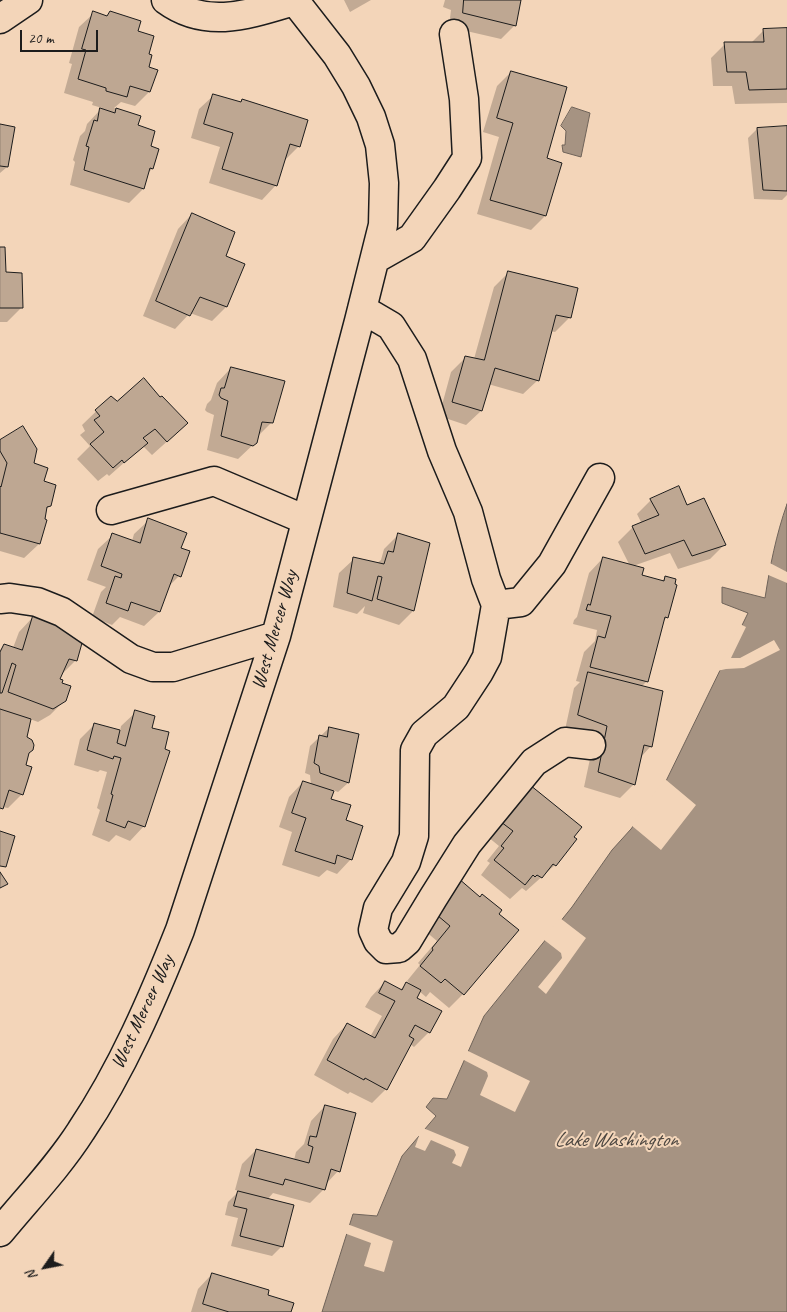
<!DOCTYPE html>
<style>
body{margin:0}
#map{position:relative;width:787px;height:1312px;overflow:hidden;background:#f3d5b9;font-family:Caveat,sans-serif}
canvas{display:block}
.north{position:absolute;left:20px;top:1242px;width:50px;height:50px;-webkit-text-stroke:4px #f3d5b9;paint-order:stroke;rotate:237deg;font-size:14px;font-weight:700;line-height:20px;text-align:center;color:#1c1c1c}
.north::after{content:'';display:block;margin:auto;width:18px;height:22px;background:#1c1c1c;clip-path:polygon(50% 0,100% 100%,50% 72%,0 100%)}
.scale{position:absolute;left:20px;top:30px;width:78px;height:22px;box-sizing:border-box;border:2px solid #1c1c1c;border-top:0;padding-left:6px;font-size:15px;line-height:18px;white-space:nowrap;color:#1c1c1c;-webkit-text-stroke:4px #f3d5b9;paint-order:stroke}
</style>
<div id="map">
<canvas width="787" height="1312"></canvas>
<div class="north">N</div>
<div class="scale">20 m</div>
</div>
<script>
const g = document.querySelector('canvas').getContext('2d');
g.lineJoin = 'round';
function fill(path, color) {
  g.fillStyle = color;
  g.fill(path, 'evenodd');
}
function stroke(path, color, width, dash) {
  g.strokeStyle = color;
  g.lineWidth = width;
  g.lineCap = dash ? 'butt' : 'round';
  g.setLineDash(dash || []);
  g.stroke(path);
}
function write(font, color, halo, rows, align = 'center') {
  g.font = font + ' Caveat,sans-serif';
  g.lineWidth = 4;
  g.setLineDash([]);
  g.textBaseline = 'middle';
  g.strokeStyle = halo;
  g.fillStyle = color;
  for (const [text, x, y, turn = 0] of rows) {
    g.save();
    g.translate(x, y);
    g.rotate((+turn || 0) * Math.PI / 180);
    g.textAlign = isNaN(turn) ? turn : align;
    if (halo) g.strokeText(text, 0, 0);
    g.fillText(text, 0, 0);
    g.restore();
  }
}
const water = new Path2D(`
 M572 107 590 113 581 157 563 152 562 145H565L566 131 561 126Z
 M787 504V1312H322L353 1214 377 1216 402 1156 436 1116 426 1107 433 1098 447 1099 484 1016 572 907 612 850 631 829 666 781 748 613 722 603V587L765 598C770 566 776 535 787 504Z`);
const pier = new Path2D(`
 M768 562 787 572V583L766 574Z
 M740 624 746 627 731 658H740L774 640 780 650 744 668 726 669 717 671Z
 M665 779 696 805 661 850 631 825Z
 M560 918 586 938 546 994 538 987 562 958 561 953 543 939Z
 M466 1050 530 1081 515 1112 480 1095 488 1076 487 1072 462 1059Z
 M423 1128 469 1147 461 1167 452 1163 456 1155 454 1150 431 1140 425 1151 415 1147 419 1136 417 1135Z
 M347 1224 393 1241 384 1272 364 1266 371 1243 344 1233Z`);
const shadow = new Path2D(`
 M344 0H371L350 12Z
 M445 0H519L515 25 501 39 449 27 451 10 443 7Z
 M94 13 106 17 110 13 136 32 147 55V68L156 70 149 92 135 106 121 102 114 108 139 117 137 126 149 147 152 169 148 173 143 189 129 203 70 185 75 162 73 160 80 136 85 131 87 124 102 108 92 105 93 102 64 93 72 64 69 63 79 27Z
 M764 30H787V103L735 104 732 86H713L711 58 725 44 751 43Z
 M511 72 545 159V216L531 230 477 214 499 137 483 132 497 86Z
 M214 95 299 146 284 161 276 185 262 200 209 183 220 147 191 138 199 109Z
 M0 125 7 167 0 173Z
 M787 127V195L782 200 754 199 748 138 757 129Z
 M192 214 224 256 226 307 212 321 190 313 175 329 143 316 178 229Z
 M0 248 5 273 22 307 7 322H0Z
 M509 272 570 317 555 332 550 331 538 380 523 394 488 384 481 411 466 425 439 416 451 372 465 358 474 359 494 287Z
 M231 368 272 422 257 437 256 442 238 459 207 450 214 415 207 412 205 410 207 404 211 400 217 383Z
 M111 397 172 437 152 455 143 446 109 476 107 474 98 481 77 459 90 446 80 435 85 431 82 425Z
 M0 442 42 482 50 506 45 510 39 544 24 558 0 551Z
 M651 500 687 506 725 544 710 559 678 569 670 553 633 566 641 576 662 581 666 577 667 617 662 623 647 681 641 687 651 746 640 758 634 784 620 798 584 787 594 740 565 730 574 688 580 682 576 681 584 652 595 641 597 630 573 624 574 620 577 617 589 573 603 558 630 566 618 542 633 527 642 524 637 514Z
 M149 520 180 549 179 576 167 588 159 612 144 626 120 617 112 625 92 617 101 592 106 587 87 580 98 549 113 535 132 541 134 534Z
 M398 535 428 544 413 611 399 625 363 613 365 606 357 614 333 607 339 573 354 559 376 564 381 560 384 549Z
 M33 617 76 660 61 675 59 679 65 700 50 715 38 722 30 719 26 738 28 753 24 766 22 794 8 808 2 807 0 810V650L5 645 13 648 19 632Z
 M136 712 150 729 144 826 130 841 116 835 109 842 92 835 100 810 97 808 107 772 100 770 98 772 74 765 80 739 95 724 120 731 121 726Z
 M329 728 357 735 348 783 338 792 333 790 330 800 344 821 351 859 337 874 327 870 319 877 282 865 292 832 279 827 289 797 303 782 311 785 310 775 305 773 310 746Z
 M531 787 555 865 526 891 522 888 510 899 481 875 490 863 487 861 499 846 488 837Z
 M444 894 498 914 463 994 449 1008 430 992 426 997 419 991 415 998 440 1011 429 1032 414 1047 410 1044 386 1089 372 1103 350 1092 348 1094 314 1075 333 1039 347 1024 370 1037 382 1016 365 1007 371 997 385 982 400 990 406 984 413 986 407 981 420 965 418 963 437 941 418 925Z
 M325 1106 338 1171 326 1184 324 1189 310 1203 273 1193 267 1200 282 1246 272 1256 231 1246 238 1218 225 1215 228 1202 239 1191 235 1190 242 1164 256 1150 294 1160 296 1152 304 1144 311 1121Z
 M212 1274 290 1312H191L198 1289Z`);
const building = new Path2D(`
 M464 0H521L516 26 463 13Z
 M93 11 107 16 110 11 141 21 138 31 154 36 149 54 152 55 149 67 158 70 150 92 130 86 127 97 106 91V88L78 79 86 50 82 49Z
 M787 28V89L749 90 746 72H727L724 42H764L763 29Z
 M511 71 567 87 547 158 562 163 546 216 490 200 513 123 497 118Z
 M213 94 241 102 242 99 308 120 300 147 290 144 277 186 222 169 233 133 204 124Z
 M100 108 115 113 116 108 141 116 138 125 155 131 151 146 159 149 153 169 150 168 144 189 84 170 89 147 86 146 94 120 97 121Z
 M0 124 15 127 8 167 0 166Z
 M787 126V191L763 190 757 128Z
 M192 213 235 232 226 256 245 264 227 307 200 297 190 316 156 301Z
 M0 247H5L6 272 22 273 23 308H0Z
 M508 271 578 288 571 318 556 315 539 381 495 368 482 411 452 402 465 356 484 360Z
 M231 367 285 381 273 423 262 422 257 443 253 446 221 436 228 401 221 398 219 395 221 388H224Z
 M144 378 160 397 162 396 188 423 167 442 155 429 143 438 148 443 124 463 122 460 113 468 90 444 104 432 94 420 100 416 95 410 111 396 117 401Z
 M23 426 37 449 34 463 48 468 44 481 56 485 51 506 47 507 45 519 47 520 40 544 0 533V486L1 487 7 463 0 451V440Z
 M679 486 687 505 704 498 726 545 692 556 684 540 645 554 632 526 659 515 650 499Z
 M148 518 187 533 181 548 190 551 181 577 174 574 160 612 131 602 128 611 106 603 115 576 121 578 122 574 101 566 112 533 140 543Z
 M398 533 430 543 414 611 377 599 382 577 378 576 372 601 347 593 353 557 384 564 388 551 393 552Z
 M603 557 644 568 642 575 664 581 665 576 676 579 675 584 677 585 668 618 665 617 648 682 590 667 598 636 605 638 611 616 586 610 588 604 590 605Z
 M33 616 74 631 82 643 77 661 69 659 60 679 63 680 62 683 71 686 66 701 53 709 8 692 16 665 12 663 2 693H0V652L4 644 22 650Z
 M588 672 663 691 652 747 644 745 635 785 598 772 607 726 578 715Z
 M0 709 31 719 27 737 32 740 34 745 33 750 29 753 26 765 32 767 23 795 9 790 3 809 0 808Z
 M135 710 155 716 152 728 169 732 165 749 170 751 145 827 128 821 125 828 106 821 113 795 111 794 121 758 114 756 113 759 87 750 94 723 120 730 117 743 125 746Z
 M329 727 359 734 349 783 320 773 319 766 314 763 319 735 327 737Z
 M303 781 334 791 331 799 351 805 346 820 363 826 352 860 337 855 335 864 295 851 306 818 292 813Z
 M530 785 582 827 574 837 577 839 556 866 553 864 542 878 537 875 535 877 533 875 525 885 494 860 504 848 501 846 513 831 501 822Z
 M0 831 15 836 6 867 0 866Z
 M0 872 8 884 0 888Z
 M458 878 480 897 482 894 502 910 499 914 519 930 464 995 445 979 441 983 420 966 433 950 432 948 450 926 431 910Z
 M385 981 402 990 406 982 421 990 417 998 442 1011 430 1033 415 1025 409 1036 414 1039 387 1090 365 1078 364 1080 327 1060 347 1023 375 1038 395 1001 379 993Z
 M325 1105 356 1113 340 1172 331 1169 325 1190 285 1179 283 1185 249 1176 256 1149 309 1163 313 1147 308 1145 310 1136 316 1137Z
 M238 1191 294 1205 283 1247 240 1236 247 1209 234 1206Z
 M212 1273 269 1290 268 1295 294 1303 291 1312H229L203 1304Z`);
const minor = new Path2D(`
 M166 0C207 30 250 14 294 1
 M0 19 28 0
 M375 259 412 238 447 189 467 158 464 99 454 34
 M362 309 391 326 412 359 442 451 468 512 486 579 496 605 521 602 552 564 600 478
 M111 510 214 481 306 520
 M0 599 10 598 37 602 62 612 131 659 153 667H173L276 636
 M496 605 487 657 479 672 456 707 424 734 415 750 414 836 406 862 378 908 373 930 378 941 386 949 399 948 407 941 433 898 467 844 534 762 565 742 591 745
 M0 1232C27 1199 58 1167 81 1131 122 1070 153 998 180 930L276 636 359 321 383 225 384 183 380 145 371 117 356 86 337 55 294 0`);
const streetNames = [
 ["West Mercer Way",275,630,-74],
 ["West Mercer Way",143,1012,-65]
];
const waterNames = [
 ["Lake Washington",616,1140]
];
fill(water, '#a69382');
stroke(water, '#6f6359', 1);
fill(pier, '#f3d5b9');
fill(shadow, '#0003');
fill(building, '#bea792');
stroke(building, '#1c1c1c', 1);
stroke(minor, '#1c1c1c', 31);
stroke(minor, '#f3d5b9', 28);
write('20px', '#1c1c1c', '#f3d5b9', streetNames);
write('italic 21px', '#4c4640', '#f3d5b9', waterNames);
</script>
